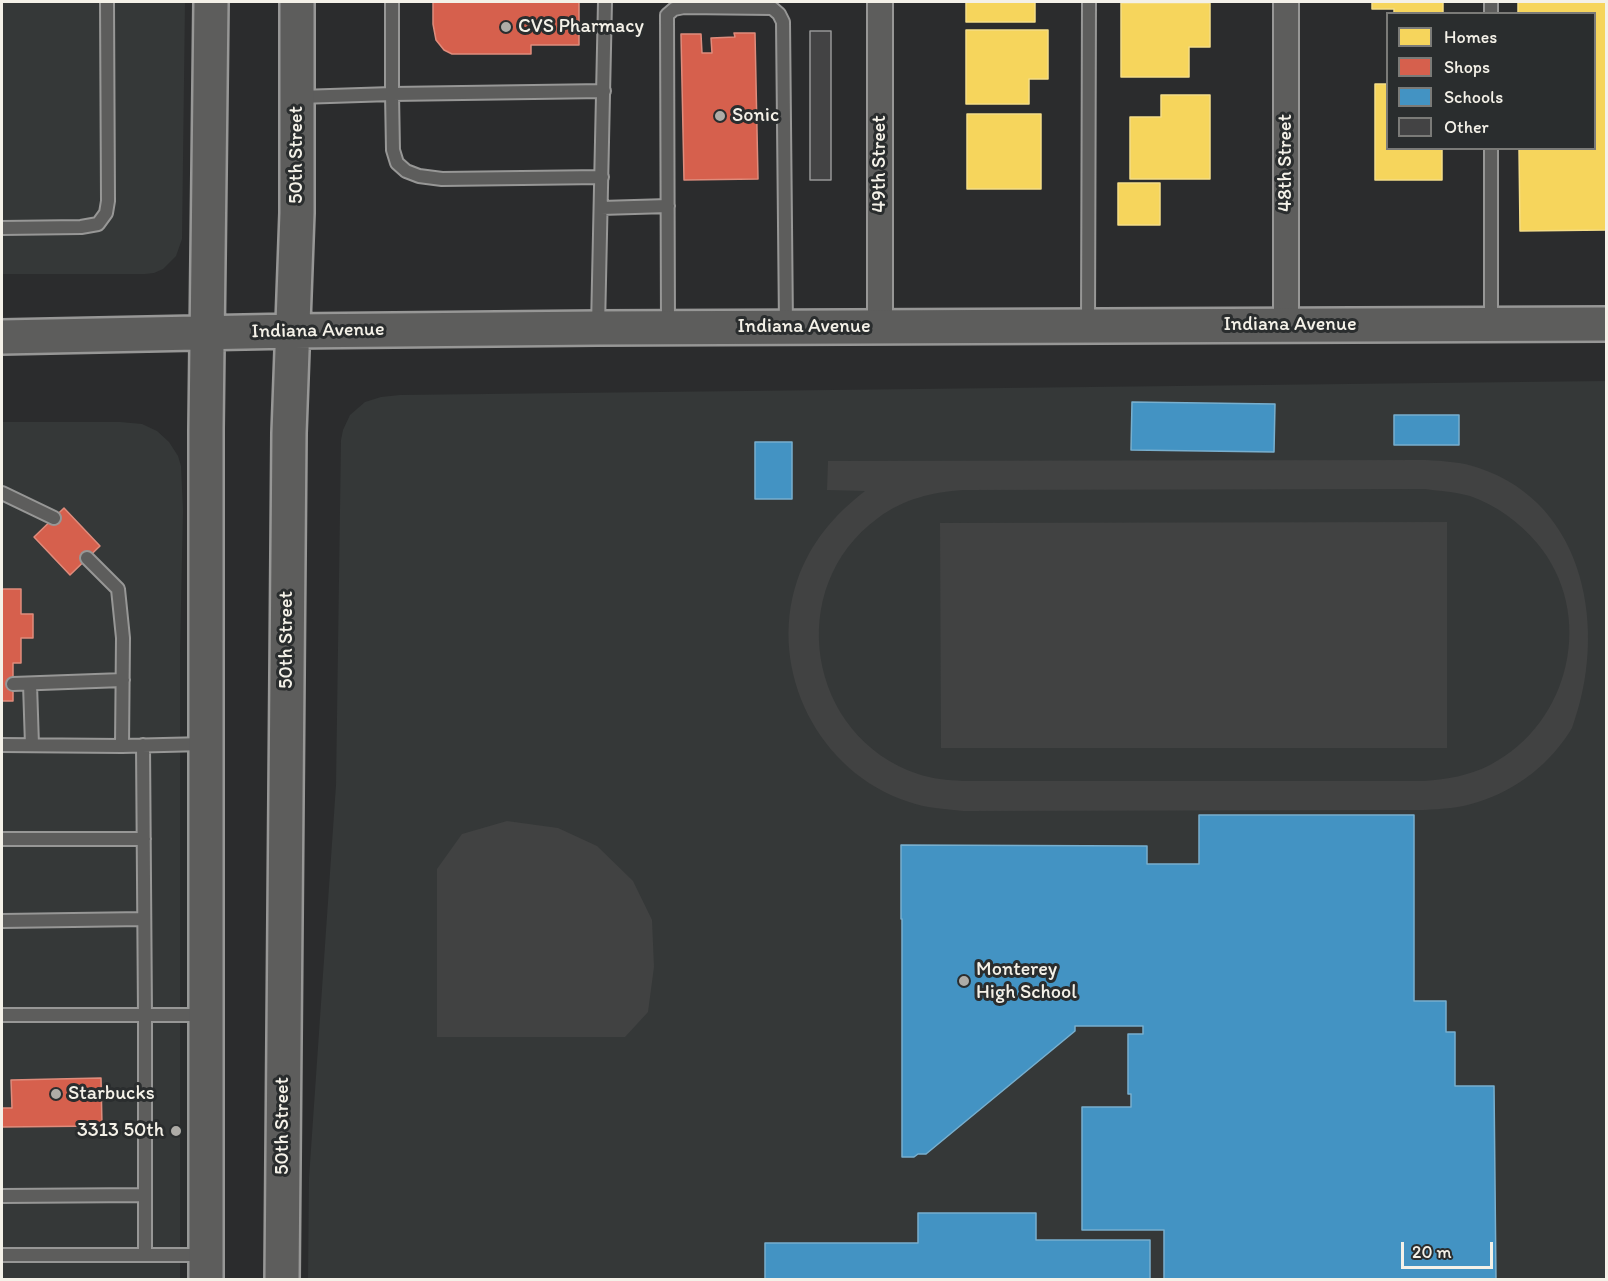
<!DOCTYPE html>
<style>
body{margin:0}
#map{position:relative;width:1608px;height:1281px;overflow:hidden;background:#2b2c2d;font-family:Itim,sans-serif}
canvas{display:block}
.frame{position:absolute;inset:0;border:3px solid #f4f1e8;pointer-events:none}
.legend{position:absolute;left:1386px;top:12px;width:210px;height:138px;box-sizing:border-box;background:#2a2d2e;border:2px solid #7b7b78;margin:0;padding:8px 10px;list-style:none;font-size:18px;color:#f4f1e8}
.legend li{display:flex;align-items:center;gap:12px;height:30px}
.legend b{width:30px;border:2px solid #7b7b78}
.scale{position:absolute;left:1401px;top:1242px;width:92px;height:27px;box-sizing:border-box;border:3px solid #f4f1e8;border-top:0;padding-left:8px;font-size:18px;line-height:21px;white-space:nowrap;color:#f4f1e8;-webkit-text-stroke:4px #2a2d2e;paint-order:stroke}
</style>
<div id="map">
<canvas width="1608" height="1281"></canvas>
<div class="frame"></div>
<ul class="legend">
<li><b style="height:16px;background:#f6d55c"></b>Homes</li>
<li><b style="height:16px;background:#d6604d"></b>Shops</li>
<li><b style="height:16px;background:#4393c3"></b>Schools</li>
<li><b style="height:16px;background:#434344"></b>Other</li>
</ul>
<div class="scale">20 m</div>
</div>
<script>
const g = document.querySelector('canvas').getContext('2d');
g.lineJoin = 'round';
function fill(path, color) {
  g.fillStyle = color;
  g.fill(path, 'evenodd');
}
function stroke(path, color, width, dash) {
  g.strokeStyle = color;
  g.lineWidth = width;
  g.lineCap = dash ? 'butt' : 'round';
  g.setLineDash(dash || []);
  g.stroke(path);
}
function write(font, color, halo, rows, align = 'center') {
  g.font = font + ' Itim,sans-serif';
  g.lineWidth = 6;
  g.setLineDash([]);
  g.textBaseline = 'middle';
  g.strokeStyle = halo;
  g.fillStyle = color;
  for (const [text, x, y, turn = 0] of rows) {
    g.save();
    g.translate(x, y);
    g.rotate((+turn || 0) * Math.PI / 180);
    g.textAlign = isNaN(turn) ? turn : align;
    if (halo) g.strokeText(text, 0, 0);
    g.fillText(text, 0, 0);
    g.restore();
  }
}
const built = new Path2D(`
 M2 2H185L182 239 176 256 163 269 154 273 145 274H2Z
 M1606 381V1279L308 1280 309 1178 336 785 341 440 343 430 350 415 365 402 381 397 400 395Z
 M2 422H120L142 424 157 431 169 442 178 456 181 466 183 510 180 652V1279H2Z`);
const green = new Path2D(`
 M1426 460C1444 461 1462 462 1479 468 1587 504 1608 632 1572 728 1551 763 1517 790 1478 802 1460 808 1442 809 1424 810L963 811C944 809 926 808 909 802 819 773 767 671 797 581 810 543 834 515 865 491L827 490 828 461ZM1425 489C1440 491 1456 492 1470 496 1496 505 1519 522 1537 543 1596 613 1571 723 1490 765 1469 776 1447 779 1424 781H963C947 780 933 779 918 774 807 737 783 587 878 518 903 499 933 492 963 490Z
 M1447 522V748H941L940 523Z
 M507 821 558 828 597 846 633 881 652 920 654 967 648 1012 625 1037H437V869L462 834Z`);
const homes = new Path2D(`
 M966 2H1035V22H966Z
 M1372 2H1443V14H1394V9H1372Z
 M1518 2H1606V230L1520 231 1519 148H1594V14H1518Z
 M1121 3H1210V47H1189V77H1121Z
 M966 30H1048V79H1029V104H966Z
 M1375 84H1388V148H1442V180H1375Z
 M1161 95H1210V179H1130V117H1161Z
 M967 114H1041V189H967Z
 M1118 183H1160V225H1118Z`);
const shops = new Path2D(`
 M433 2H579V45H531V54H452L444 50 436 40 433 24Z
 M734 33H755L758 179 684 180 681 34H701L702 53H712L711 38 735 37Z
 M64 508 100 546 70 575 34 537Z
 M2 589H21V614H33V638H21V663H13V701H2Z
 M101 1078 102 1126 2 1127V1108H12L11 1080Z`);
const schools = new Path2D(`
 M1132 402 1275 404 1274 452 1131 450Z
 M1394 415H1459V445H1394Z
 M755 442H792V499H755Z
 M1199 815H1414V1001H1446V1032H1455V1086H1494L1496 1280H1164V1230H1082V1107H1131V1094H1128V1034H1143V1026H1075V1031L926 1154H918L914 1157H902V919H901V845L1147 846V864H1199Z
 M918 1213H1036V1240H1150V1280H765V1243H918Z`);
const building = new Path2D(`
 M810 31H831V180H810Z`);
const lane = new Path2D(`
 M392 2V94L393 150 397 163 406 171 419 176 442 179 602 177
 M1491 2V14
 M299 97 392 94 604 91
 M1491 148V323
 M601 208 668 206
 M2 228 81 227 98 224 106 213 108 201 107 2
 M1088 324 1089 2
 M598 327 605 2
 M668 327 667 15 674 9 684 7 772 8 779 14 783 22 786 326
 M2 493 54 518
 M87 558 118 589 123 638 122 746 205 744
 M13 684 123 680
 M30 684 32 745
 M2 745 122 746
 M143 745 145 1015V1255
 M2 839H144
 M2 921 144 919
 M2 1015H204
 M2 1196 145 1195
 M2 1255H204`);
const street = new Path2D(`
 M1286 325V2
 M880 327V2`);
const secondary = new Path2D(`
 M2 337 293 331 598 328 1606 324
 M206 1280V429L211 2
 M282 1280 289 433 297 213V2`);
const markers = [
 [506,27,6,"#aeaca7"],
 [720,116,6,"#aeaca7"],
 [964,981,6,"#aeaca7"],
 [56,1094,6,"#aeaca7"],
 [176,1131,6,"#aeaca7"]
];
const poiNames = [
 ["CVS Pharmacy",518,27],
 ["Sonic",732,116],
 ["Monterey",976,970],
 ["High School",976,993],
 ["Starbucks",68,1094],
 ["3313 50th",164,1131,"right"]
];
const streetNames = [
 ["50th Street",297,155,-90],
 ["48th Street",1286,163,-90],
 ["49th Street",880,164,-90],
 ["Indiana Avenue",1290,325],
 ["Indiana Avenue",804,327],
 ["Indiana Avenue",318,331,-1],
 ["50th Street",287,640,-90],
 ["50th Street",283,1126,-90]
];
fill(built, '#353838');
fill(green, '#414242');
fill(homes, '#f6d55c');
stroke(homes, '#f5dd86', 1.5);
fill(shops, '#d6604d');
stroke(shops, '#df8c7c', 1.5);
fill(schools, '#4393c3');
stroke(schools, '#78afce', 1.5);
fill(building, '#434344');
stroke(building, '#979796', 1.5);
stroke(lane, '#979796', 16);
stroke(street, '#979796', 28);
stroke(secondary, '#979796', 38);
stroke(lane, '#5d5d5c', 12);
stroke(street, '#5d5d5c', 24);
stroke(secondary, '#5d5d5c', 33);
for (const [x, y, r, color] of markers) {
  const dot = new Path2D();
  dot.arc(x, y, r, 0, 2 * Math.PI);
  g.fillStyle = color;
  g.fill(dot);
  stroke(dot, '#2a2d2e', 2);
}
write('20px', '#f4f1e8', '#2a2d2e', poiNames, 'left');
write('20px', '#f4f1e8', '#2a2d2e', streetNames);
</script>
